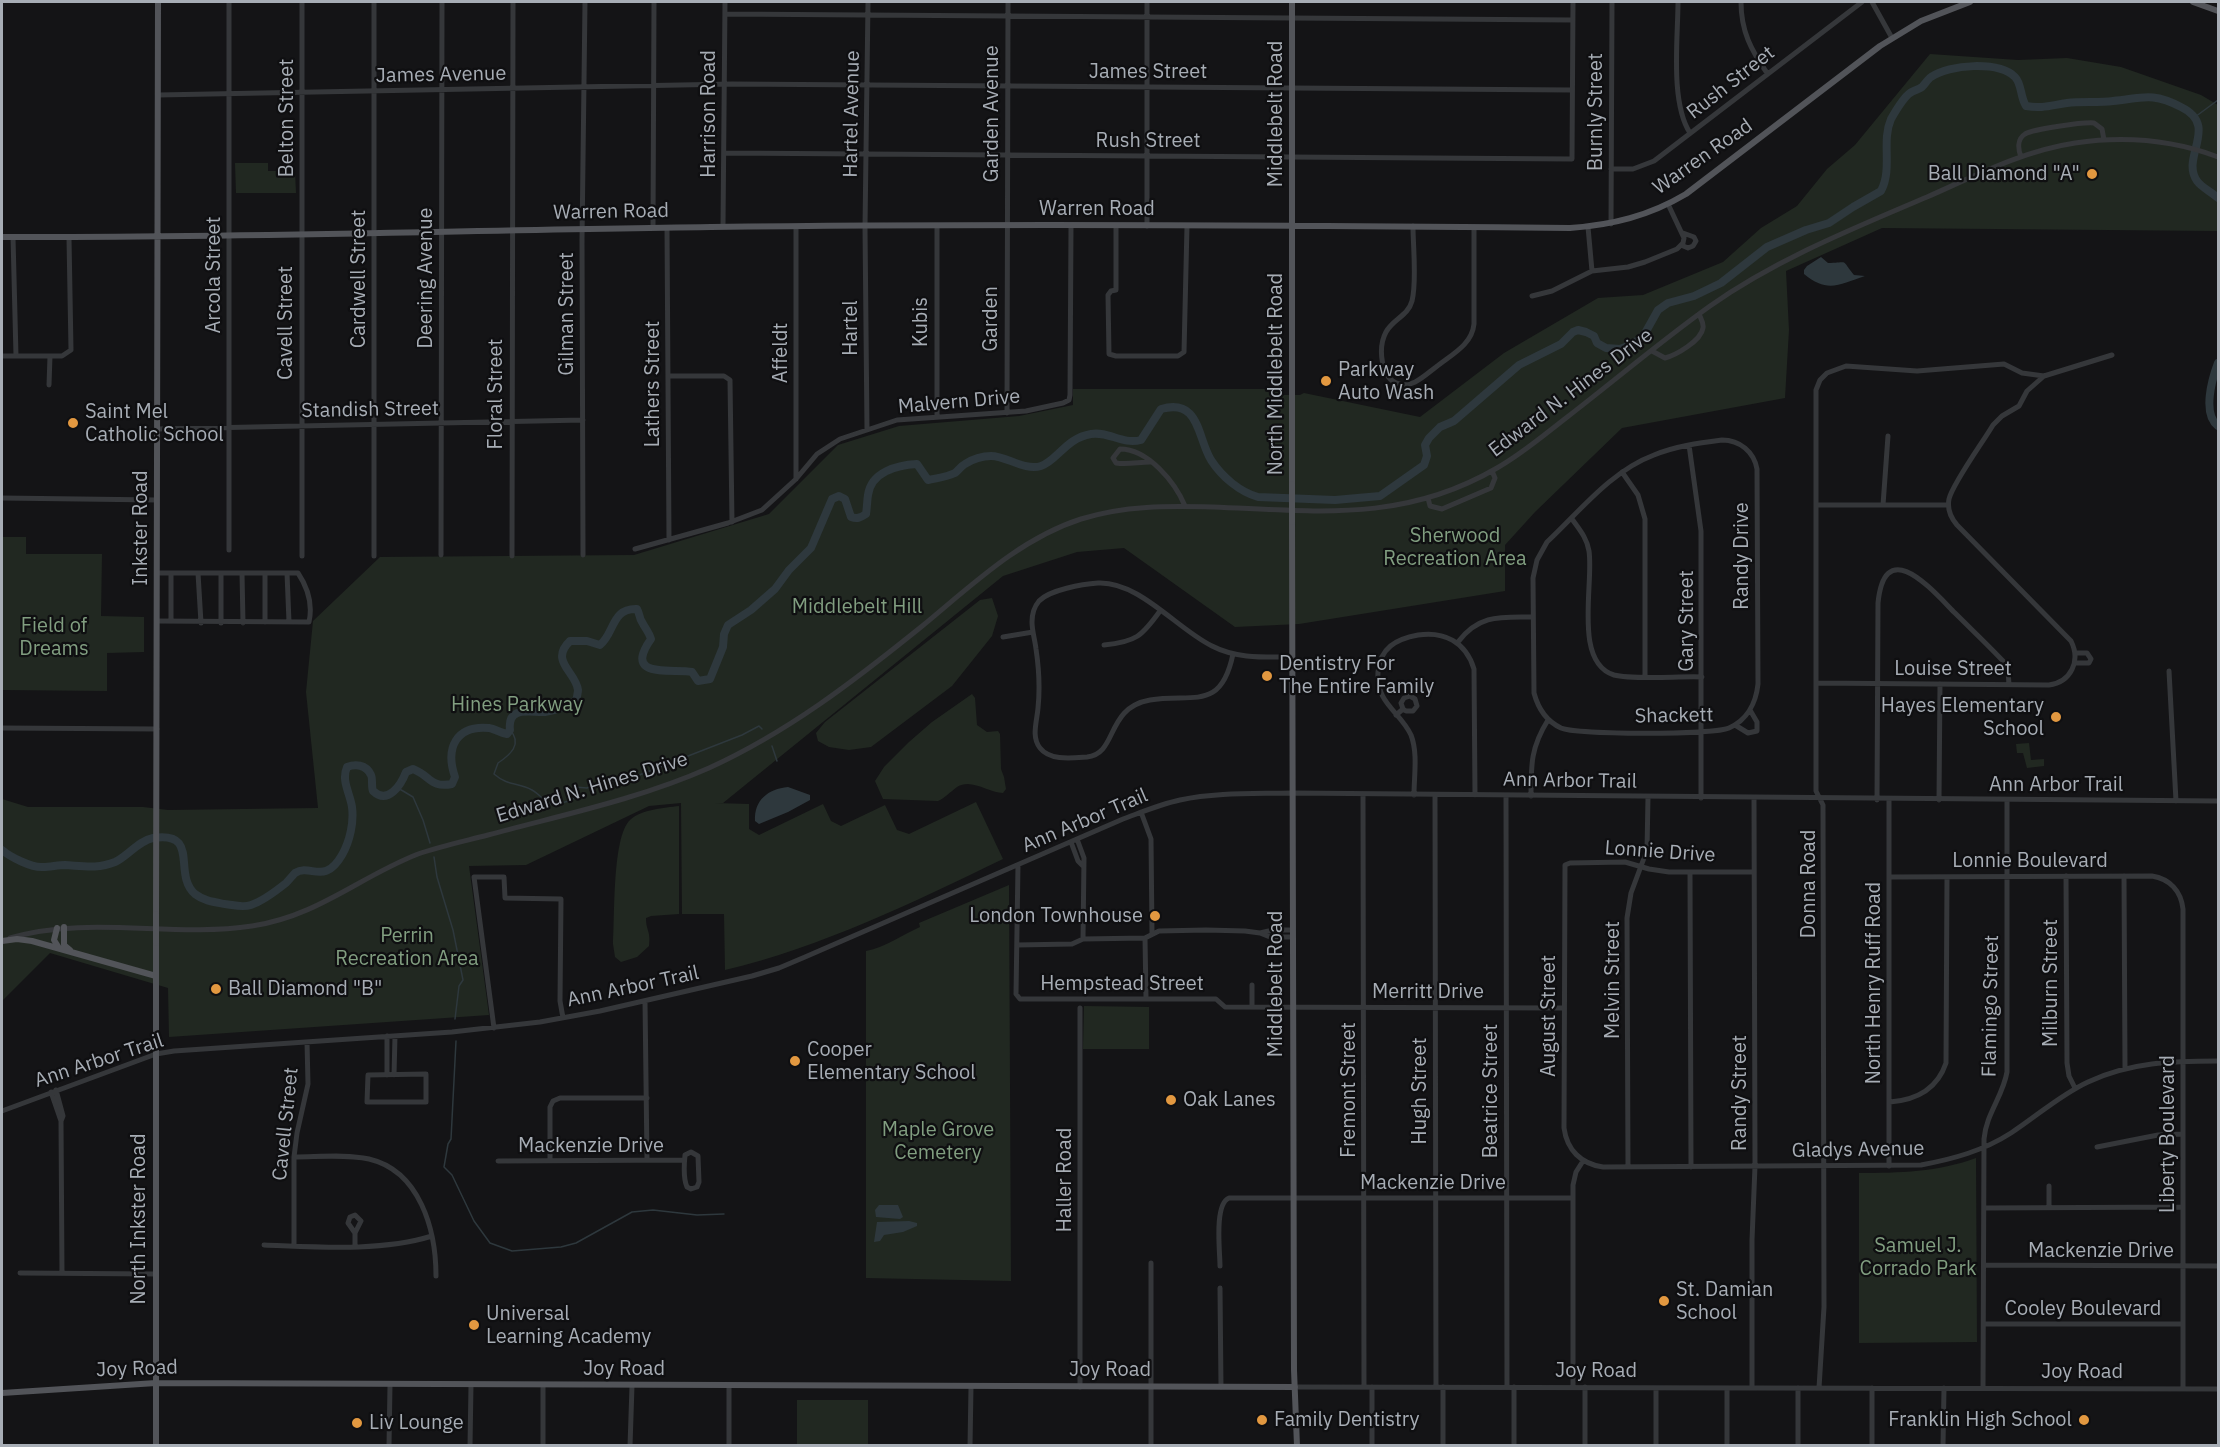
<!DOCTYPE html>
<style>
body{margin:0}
#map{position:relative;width:2220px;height:1447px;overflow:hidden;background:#141416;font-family:"IBM Plex Sans",sans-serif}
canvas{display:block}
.frame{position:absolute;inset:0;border:3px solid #a7adb5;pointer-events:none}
</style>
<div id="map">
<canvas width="2220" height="1447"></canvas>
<div class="frame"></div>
</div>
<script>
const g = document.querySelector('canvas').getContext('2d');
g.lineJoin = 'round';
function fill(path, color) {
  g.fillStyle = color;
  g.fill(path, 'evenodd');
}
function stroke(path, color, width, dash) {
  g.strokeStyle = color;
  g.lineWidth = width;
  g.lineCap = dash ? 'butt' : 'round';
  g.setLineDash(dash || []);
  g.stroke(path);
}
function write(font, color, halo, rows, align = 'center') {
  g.font = font + ' "IBM Plex Sans",sans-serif';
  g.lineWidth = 4.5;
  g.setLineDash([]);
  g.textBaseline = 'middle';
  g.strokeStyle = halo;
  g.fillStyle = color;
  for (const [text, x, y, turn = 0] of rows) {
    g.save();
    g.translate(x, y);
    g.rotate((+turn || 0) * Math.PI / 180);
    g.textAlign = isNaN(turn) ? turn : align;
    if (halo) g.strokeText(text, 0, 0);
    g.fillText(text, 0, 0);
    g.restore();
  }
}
const green = new Path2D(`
 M1930 54 2018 60 2067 58 2121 67 2201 95 2218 105V231L1882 228 1786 271 1789 330 1785 398 1622 428 1535 512 1505 545V591L1299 624 1235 627 1124 548 1077 552 1003 576 723 803H715L749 804V829L759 835 823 804 831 821 841 826 885 805 897 830 909 834 976 802 1003 859C914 902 822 947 725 970L724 914H682L681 803 649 806 526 865 469 866 489 1015 169 1037 168 988 50 953 2 1001V799L28 807H143L168 810 318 808 306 692 313 621 380 557 634 555 769 514 838 445 899 426 1019 416 1073 405V389H1281L1282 395H1300L1304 393 1420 417 1504 353 1598 298 1643 295 1723 262 1761 228 1797 206 1827 169 1855 145Z
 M235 163H268V171H295L296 193H236Z
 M2 537H26V554H102L101 616 144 617V652L107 653V691L2 690Z
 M992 598 998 616 992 636 952 686 871 747 849 750 829 747 818 741 816 733 825 722 980 600Z
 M972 694 975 698 977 725 987 732 998 731 1000 734 1001 769 1004 777 1006 789 1003 793C988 793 972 778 957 787 950 792 945 798 938 801L883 799 875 781 884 767 909 742 932 722Z
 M2029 743 2031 760 2044 759V766L2027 768 2023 753H2017L2016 744Z
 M679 806V914L651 916 646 918C646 931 651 931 649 946L637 957 621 962 615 957 613 944C615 918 612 837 630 820 642 809 664 808 679 806Z
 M1009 885 1011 1281 866 1278V951C886 947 902 935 920 927L919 923Z
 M1084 1006 1149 1007V1049H1083Z
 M1976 1158 1977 1342 1859 1343V1173C1899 1173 1938 1172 1976 1158Z
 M797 1400H868V1445H797Z`);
const water = new Path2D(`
 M1821 257 1828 263C1850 263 1840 258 1854 275L1865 276C1840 284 1828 294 1804 274V270L1807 266Z
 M788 787 810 795V800L788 812 759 824 755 821C754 800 768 789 788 787Z
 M879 1205H898L903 1217 900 1219 876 1217 875 1210Z
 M909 1221 917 1223V1226L903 1232 884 1235 880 1241 874 1242 877 1222Z`);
const stream = new Path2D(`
 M2195 117 2218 100
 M510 730C523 744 510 755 498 763L494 774C509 787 518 782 532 790 539 794 544 801 553 805L569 801 577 797 575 787 587 788 595 784 629 779 742 735 759 726 762 729
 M772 746 777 761
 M398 788 413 797 423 820 430 843
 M434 857 437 877 453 930 463 980 459 986 455 1019
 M456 1041 451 1139 448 1144 444 1167 452 1175 474 1221 490 1243 512 1251 561 1247 576 1243 632 1212 653 1210 697 1215 724 1214`);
const river = new Path2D(`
 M2218 363C2212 379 2202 414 2218 426
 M2 850C10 857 32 868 43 867 50 867 58 865 65 865 83 866 98 869 115 862 128 856 138 841 153 838 201 831 172 874 195 894 204 901 214 902 225 904 234 905 242 908 251 905 263 901 276 891 286 883 289 880 292 876 295 873 311 863 324 886 342 855 350 841 354 822 352 807 350 793 341 781 347 767 355 764 366 764 371 775 373 779 371 786 373 791 388 805 401 785 406 772L413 769C431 776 430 788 452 784L455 777C445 748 456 725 489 728 495 729 501 733 507 734L510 730C507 705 531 713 545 712 555 711 568 706 576 700 577 698 578 691 578 690 576 672 549 661 570 641H587L600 645C615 633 611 608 637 609 640 614 639 618 642 622 645 628 649 632 651 639 622 680 673 668 692 672L698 681 710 679 723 647 724 634 728 625 751 610 775 589 789 570 811 548 832 499 839 496 845 499 851 517C857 519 860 518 866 514 867 508 867 501 868 495 871 472 897 465 917 464L928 480C937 478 947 477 955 473 959 470 961 466 965 464 972 459 983 456 991 456 1007 456 1024 471 1041 466 1057 461 1066 438 1091 434 1109 431 1122 445 1141 440L1161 409C1200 398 1197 437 1211 460 1222 477 1240 492 1258 497L1335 500 1380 496 1424 465 1427 456 1425 445 1429 438 1440 427 1454 421 1519 365 1561 344 1573 332 1578 330 1586 332 1594 336 1597 343 1606 348 1620 349 1633 344 1644 335 1658 310 1668 303 1694 296 1721 283 1767 247 1806 230 1829 223 1853 207 1881 191C1893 168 1881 142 1891 119 1895 112 1903 98 1910 93 1914 90 1918 90 1922 87 1925 84 1928 79 1931 77 1949 64 1999 61 2015 77 2022 84 2020 97 2026 106 2042 109 2052 105 2067 103 2082 101 2098 103 2113 101 2143 98 2152 92 2181 107 2220 126 2180 157 2197 181 2202 188 2212 192 2218 198`);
const minor = new Path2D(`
 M374 2V556
 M1678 2C1678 38 1670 102 1690 133
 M1741 2C1741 31 1751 50 1767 73
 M1872 2 1892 38
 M725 14 1573 20
 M158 95 732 84 1572 90
 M724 153 1572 159 1573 2
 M2021 157C2018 149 2017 139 2025 134 2034 129 2083 122 2094 123L2102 129 2104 140
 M1611 169H1633L1654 161 1862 2
 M1611 224 1612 2
 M723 226 725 2
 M1116 226V290L1111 291 1108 295 1109 354 1116 356H1178L1184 352 1187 226
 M1147 226V2
 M1413 226C1413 247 1417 282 1412 301 1408 316 1393 319 1386 332 1378 347 1380 379 1399 384 1413 388 1425 375 1436 367 1451 355 1472 345 1474 324V227
 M1588 227 1592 271
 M653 228 654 2
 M667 228 669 540
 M13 237 16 356
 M1681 245 1688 248 1693 246 1696 241 1694 237 1683 233
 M1532 296 1552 291 1592 271 1628 267 1645 262 1677 249 1683 243 1684 238 1668 204
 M1652 351 1665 358C1676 355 1701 341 1703 328 1704 323 1701 319 1699 314
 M2 356H62L71 350 69 238
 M668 376H724L730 380 732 522
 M49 385 50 356
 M1007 413 1008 2
 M937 417V226
 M158 429 583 420
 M867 430 865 227 868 2
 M1722 440C1740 440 1754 452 1757 469L1758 684C1756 703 1747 720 1729 728 1713 735 1577 735 1561 728 1546 721 1538 708 1534 693L1533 578 1537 560 1547 542C1580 511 1611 471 1654 455 1676 446 1699 443 1722 440Z
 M1689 445 1701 531V798
 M1150 462C1139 462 1127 465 1116 463L1113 458 1120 449C1148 449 1175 482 1185 506
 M1622 472 1638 495 1645 519V676
 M796 479V227
 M2 498 157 500
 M1428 498 1430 506 1442 509 1491 488 1495 478 1492 471
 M1816 505H1948
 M1883 505 1888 436
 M1572 519C1579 529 1587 538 1589 551 1594 584 1573 662 1614 675 1632 680 1680 676 1702 677
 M635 549 728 523 762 510 796 479 817 454 840 439 897 420 1026 411 1063 403 1069 400 1070 395 1071 226
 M229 550V2
 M441 555 442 2
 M583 555 582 240 585 2
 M302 556V2
 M512 556 513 2
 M171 573V621
 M198 573 201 623
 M221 573V623
 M242 573 243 623
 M287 573 289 622
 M157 621 309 622C313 604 308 588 298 573H157
 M265 622V573
 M1003 637 1033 632
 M1458 642C1479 614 1501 617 1533 617
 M1104 645C1136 642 1142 636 1160 611
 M1233 654C1221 712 1193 693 1150 700 1105 708 1118 754 1087 757 1072 758 1050 761 1040 748 1031 737 1037 721 1038 708 1040 689 1039 669 1036 649 1035 640 1032 631 1032 622 1032 615 1034 607 1039 601 1049 590 1083 584 1098 583 1139 581 1177 629 1212 646 1237 659 1265 657 1292 657
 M2075 663H2089L2091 659 2087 653H2075
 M2169 671 2176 801
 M1816 683 2049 685C2071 682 2081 661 2071 641L1957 525C1951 518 1947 509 1949 499 1953 483 1983 442 1993 425L2002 416 2019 406 2027 391 2044 376
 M1396 715 1403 709 1406 711H1413L1417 706 1415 699 1410 696 1404 698 1401 703 1403 709
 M1735 725 1748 733 1757 731V722L1750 710
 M2 728 157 729
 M1363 794 1364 1387
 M1414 795C1414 776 1418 753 1411 735 1400 711 1376 704 1378 672 1380 648 1396 639 1418 635 1444 631 1466 642 1474 669L1475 795
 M1435 795 1436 1387
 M1506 796 1507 1387
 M1531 796C1531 764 1531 747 1548 720
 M1877 800 1878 603C1885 534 1932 590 1955 613 1971 629 1988 645 2004 662L2008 670 2009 685
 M1889 800V1166
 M1939 800 1940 684
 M1141 812 1151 839 1152 933
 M1077 839 1084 858 1083 939
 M1071 842 1078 861 1083 866
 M1018 865 1016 994 1020 999H1216L1225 1007 1564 1008
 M1690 872 1691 1167
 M1754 872H1669L1649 869 1625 862 1570 863 1565 865 1564 1128C1567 1150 1581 1164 1603 1167L1921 1165C1953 1159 1983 1151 2011 1133 2037 1116 2060 1095 2088 1082 2130 1062 2173 1061 2218 1061
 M2066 876 2067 1063 2069 1076 2075 1088
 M2124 876 2125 1068
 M1889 877 2152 876C2170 879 2181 891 2183 909V1389
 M1260 933 1273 930H1292
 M10 938C88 915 172 938 252 926 318 916 359 877 418 854 441 846 465 841 488 835 562 815 639 799 709 768 788 732 854 681 921 627 971 586 1019 539 1081 519 1125 505 1168 506 1213 507 1317 511 1403 523 1497 468 1522 454 1544 435 1566 418 1614 381 1661 341 1710 306 1777 259 1852 229 1927 197 1975 176 2022 151 2075 143 2123 136 2173 140 2218 157
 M1145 938 1159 931 1206 930 1245 931 1260 933 1270 937H1293
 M1145 938 1146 998
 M1017 945 1072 944 1083 939 1145 938
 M1252 985V1007
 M645 1001 647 1160
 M494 1028 474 877H504L505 898 561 899 560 1001 563 1018
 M387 1036V1075
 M426 1074V1102H367L368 1075Z
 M394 1075 395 1036
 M56 1090 63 1116 61 1121 62 1273
 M51 1092 61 1121
 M1890 1102C1916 1100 1937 1090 1946 1063L1947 877
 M2 1111 156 1054 174 1051 452 1032 540 1022 600 1011 752 976 779 968 805 957 1123 819C1142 812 1161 804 1180 800 1217 792 1255 794 1292 793L2218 801
 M2097 1147 2158 1135 2183 1134
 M691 1152 698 1156 699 1182 697 1187 691 1189 687 1187C683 1178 684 1165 685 1155Z
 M294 1157C318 1157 346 1154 369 1159 420 1171 436 1230 436 1276
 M550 1160V1107L553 1101 560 1098H647
 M498 1161 684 1160
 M1628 1167 1627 918 1631 893 1647 850 1648 797
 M2049 1186V1207
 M1984 1208 2183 1207
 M355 1233 348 1223 350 1217 355 1215 361 1221 355 1233V1246
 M264 1245C318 1247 380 1252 432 1236
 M294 1246V1157L297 1133 308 1084 307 1042
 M1151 1263V1446
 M1984 1265 2218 1266
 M1220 1266C1220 1252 1214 1204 1229 1198H1572
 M20 1273 156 1274
 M1220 1288 1221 1387
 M1984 1324H2183
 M543 1385V1446
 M1080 1387V1008
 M1295 1387 2218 1389
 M1443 1387V1446
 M1514 1387V1446
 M1573 1387V1185L1576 1172 1583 1161
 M1752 1388V1240L1755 1166 1754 798
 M1819 1388 1824 1307 1823 805 1816 791V390L1820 380 1827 373 1846 366 1917 371 2004 364 2022 373 2044 376 2112 355
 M1983 1388 1984 1139C1986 1114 2003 1096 2007 1072V800
 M389 1446 390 1385
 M470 1446 471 1385
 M630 1446 632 1386
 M729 1446V1386
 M970 1446 971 1387
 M1372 1446V1387
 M1585 1446V1387
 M1656 1446V1388
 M1727 1446V1388
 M1798 1446V1388
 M1872 1446V1388
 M1943 1446 1944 1388`);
const major = new Path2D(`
 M2193 2 2218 11
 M2 237C238 238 474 230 711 227 997 223 1284 225 1570 228 1612 225 1649 216 1686 194L1880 46 1921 21 1970 2
 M1292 484V2
 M1292 522 1294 1370 1297 1446
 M156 914 158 2
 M64 927V945L70 950
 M57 928 54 940 59 948
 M2 941 17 939 32 941 156 976
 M2 1393 156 1383 1295 1387
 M156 1446V943`);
const majorBridge = new Path2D(`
 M1292 522V484
 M156 943V914`);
const markers = [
 [2092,174,6,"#e29840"],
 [1326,381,6,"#e29840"],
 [73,423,6,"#e29840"],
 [1267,676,6,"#e29840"],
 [2056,717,6,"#e29840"],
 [1155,916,6,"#e29840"],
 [216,989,6,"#e29840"],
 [795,1061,6,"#e29840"],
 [1171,1100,6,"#e29840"],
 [1664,1301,6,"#e29840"],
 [474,1325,6,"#e29840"],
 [1262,1420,6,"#e29840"],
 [2084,1420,6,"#e29840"],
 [357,1423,6,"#e29840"]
];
const streetNames = [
 ["James Street",1148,72],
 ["James Avenue",441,75,-1],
 ["Rush Street",1731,83,-38],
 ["Burnly Street",1596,112,-90],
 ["Harrison Road",709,114,-90],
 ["Hartel Avenue",852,114,-89],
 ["Garden Avenue",992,114,-90],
 ["Middlebelt Road",1276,114,-90],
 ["Belton Street",287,118,-90],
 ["Rush Street",1148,141],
 ["Warren Road",1703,157,-35],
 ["Warren Road",1097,209],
 ["Warren Road",611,212,-1],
 ["Arcola Street",214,275,-90],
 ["Deering Avenue",426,278,-90],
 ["Cardwell Street",359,279,-90],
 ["Gilman Street",567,314,-90],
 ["Garden",991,319,-90],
 ["Kubis",921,322,-90],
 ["Cavell Street",286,323,-90],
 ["Hartel",851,328,-90],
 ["Affeldt",781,353,-90],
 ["North Middlebelt Road",1276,374,-90],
 ["Lathers Street",653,384,-90],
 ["Edward N. Hines Drive",1571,393,-37],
 ["Floral Street",496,394,-90],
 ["Malvern Drive",959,402,-5],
 ["Standish Street",370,410,-1],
 ["Inkster Road",141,528,-90],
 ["Randy Drive",1742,556,-90],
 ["Gary Street",1687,621,-90],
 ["Louise Street",1953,669],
 ["Shackett",1674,716,-1],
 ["Ann Arbor Trail",1570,781,1],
 ["Ann Arbor Trail",2056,785],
 ["Edward N. Hines Drive",592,788,-17],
 ["Ann Arbor Trail",1085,821,-23],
 ["Lonnie Drive",1660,852,4],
 ["Lonnie Boulevard",2030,861],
 ["Donna Road",1809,884,-90],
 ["Melvin Street",1613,980,-90],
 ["North Henry Ruff Road",1874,983,-90],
 ["Milburn Street",2051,983,-90],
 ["Hempstead Street",1122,984],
 ["Middlebelt Road",1276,984,-90],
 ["Ann Arbor Trail",633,987,-12],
 ["Merritt Drive",1428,992],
 ["Flamingo Street",1991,1006,-89],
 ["August Street",1549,1016,-90],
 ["Ann Arbor Trail",99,1061,-18],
 ["Fremont Street",1349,1090,-90],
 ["Hugh Street",1420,1091,-90],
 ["Beatrice Street",1491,1091,-90],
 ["Randy Street",1740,1093,-90],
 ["Cavell Street",286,1124,-84],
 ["Liberty Boulevard",2168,1134,-90],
 ["Mackenzie Drive",591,1146],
 ["Gladys Avenue",1858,1150,-1],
 ["Haller Road",1065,1180,-90],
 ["Mackenzie Drive",1433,1183],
 ["North Inkster Road",139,1219,-90],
 ["Mackenzie Drive",2101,1251],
 ["Cooley Boulevard",2083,1309],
 ["Joy Road",137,1369,-2],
 ["Joy Road",624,1369],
 ["Joy Road",1110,1370],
 ["Joy Road",1596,1371],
 ["Joy Road",2082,1372]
];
const poiNames = [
 ["Ball Diamond \"A\"",2080,174,"right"],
 ["Parkway",1338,370],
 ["Auto Wash",1338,393],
 ["Saint Mel",85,412],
 ["Catholic School",85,435],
 ["Dentistry For",1279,664],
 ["The Entire Family",1279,687],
 ["Hayes Elementary",2044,706,"right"],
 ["School",2044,729,"right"],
 ["London Townhouse",1143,916,"right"],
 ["Ball Diamond \"B\"",228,989],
 ["Cooper",807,1050],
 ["Elementary School",807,1073],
 ["Oak Lanes",1183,1100],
 ["St. Damian",1676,1290],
 ["School",1676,1313],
 ["Universal",486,1314],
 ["Learning Academy",486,1337],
 ["Family Dentistry",1274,1420],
 ["Franklin High School",2072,1420,"right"],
 ["Liv Lounge",369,1423]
];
const parkNames = [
 ["Sherwood",1455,536],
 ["Recreation Area",1455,559],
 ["Middlebelt Hill",857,607],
 ["Field of",54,626],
 ["Dreams",54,649],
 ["Hines Parkway",517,705],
 ["Perrin",407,936],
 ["Recreation Area",407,959],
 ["Maple Grove",938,1130],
 ["Cemetery",938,1153],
 ["Samuel J.",1918,1246],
 ["Corrado Park",1918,1269]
];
fill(green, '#212821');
fill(water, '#2e383d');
stroke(stream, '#2e383d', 1.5);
stroke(river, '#2e383d', 8);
stroke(minor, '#35373a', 5);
stroke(major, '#525459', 6);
stroke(majorBridge, '#525459', 6);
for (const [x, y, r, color] of markers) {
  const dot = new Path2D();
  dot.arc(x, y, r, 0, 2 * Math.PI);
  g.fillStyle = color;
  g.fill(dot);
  stroke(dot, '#0f0f11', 2);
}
write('20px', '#a7adb5', '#0f0f11', streetNames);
write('20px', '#a7adb5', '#0f0f11', poiNames, 'left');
write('20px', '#819e80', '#0f0f11', parkNames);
</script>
